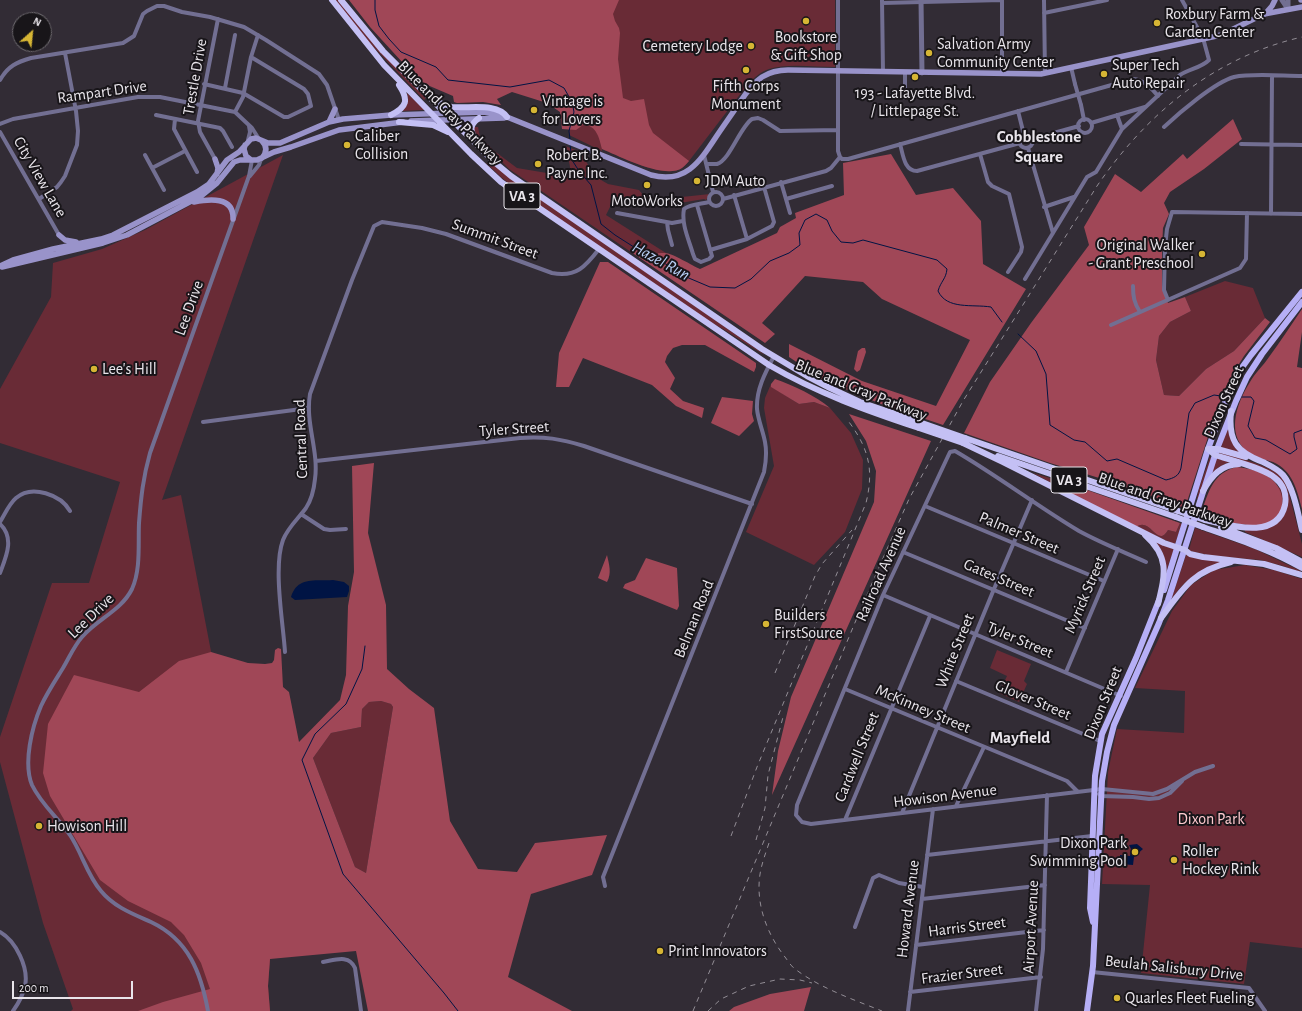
<!DOCTYPE html>
<style>
body{margin:0}
#map{position:relative;width:1302px;height:1011px;overflow:hidden;background:#322c35;font-family:"Alegreya Sans",sans-serif}
canvas{display:block}
.north{position:absolute;left:12px;top:12px;width:40px;height:40px;box-sizing:border-box;background:#181519;border:1px solid #6c686d;border-radius:50%;rotate:27deg;font-size:11px;font-weight:700;line-height:16px;text-align:center;color:#e9e5eb}
.north::after{content:'';display:block;margin:auto;width:14px;height:18px;background:#d6b534;clip-path:polygon(50% 0,100% 100%,50% 72%,0 100%)}
.scale{position:absolute;left:12px;top:981px;width:121px;height:18px;box-sizing:border-box;border:2px solid #e9e5eb;border-top:0;padding-left:5px;font-size:12px;line-height:14px;white-space:nowrap;color:#e9e5eb;-webkit-text-stroke:3px #181519;paint-order:stroke}
</style>
<div id="map">
<canvas width="1302" height="1011"></canvas>
<div class="north">N</div>
<div class="scale">200 m</div>
</div>
<script>
const g = document.querySelector('canvas').getContext('2d');
g.lineJoin = 'round';
function fill(path, color) {
  g.fillStyle = color;
  g.fill(path, 'evenodd');
}
function stroke(path, color, width, dash) {
  g.strokeStyle = color;
  g.lineWidth = width;
  g.lineCap = dash ? 'butt' : 'round';
  g.setLineDash(dash || []);
  g.stroke(path);
}
function write(font, color, halo, rows, align = 'center') {
  g.font = font + ' "Alegreya Sans",sans-serif';
  g.lineWidth = 4;
  g.setLineDash([]);
  g.textBaseline = 'middle';
  g.strokeStyle = halo;
  g.fillStyle = color;
  for (const [text, x, y, turn = 0] of rows) {
    g.save();
    g.translate(x, y);
    g.rotate((+turn || 0) * Math.PI / 180);
    g.textAlign = isNaN(turn) ? turn : align;
    if (halo) g.strokeText(text, 0, 0);
    g.fillText(text, 0, 0);
    g.restore();
  }
}
const green = new Path2D(`
 M335 0H339L426 98 424 100 365 38Z
 M375 0H835V67C815 67 787 63 769 69 760 72 754 78 748 84L689 161C687 163 685 166 682 168 665 180 620 156 602 149V151L569 135V131L574 112Z
 M407 93 424 109 423 110 402 111 408 102Z
 M473 127H478L480 137 493 150 517 168 553 174H569C571 170 570 160 566 157L565 146 584 153 585 160 596 177 608 184 639 190 644 196 663 199 710 194 706 200 704 199 662 206 614 199 606 215 666 253C655 255 644 254 634 249L631 252 509 169 474 134Z
 M283 155 162 500 181 495 270 959 268 986 270 1011H71L73 1009 43 923 0 762V737L52 583H89L120 482 0 443V389L51 297 53 263 102 249 145 230Z
 M486 163 495 166 765 355 761 353 723 329 712 323 516 189 502 178Z
 M1225 281 1253 288 1265 318 1234 351 1206 369 1179 396 1164 395 1156 360 1159 336 1170 322 1191 311 1185 297Z
 M771 384 772 387 799 404 814 402 830 408 851 433 863 460 862 489 845 532 814 565 746 532 774 466 764 408 765 398Z
 M1228 423 1240 453 1221 448Z
 M1219 453C1229 453 1270 467 1278 474 1283 478 1286 484 1288 490L1302 544V557L1245 532V530L1282 483 1220 455Z
 M1210 457 1211 458 1198 499H1197L1199 488Z
 M1216 458 1229 462 1219 467 1211 474Z
 M1033 473 1070 484 1067 485 1066 491Z
 M1180 523 1182 524 1175 544H1174L1136 527C1151 516 1157 549 1168 530L1176 532Z
 M1195 528 1255 549 1301 571 1300 572 1283 566 1260 560 1213 556 1190 551 1189 550Z
 M1156 542 1174 549 1166 572 1163 554Z
 M1186 555 1225 561C1200 572 1187 576 1171 600Z
 M1245 565 1274 570 1302 579V948L1250 942 1244 984 1141 973 1150 885 1102 884 1108 772 1117 729 1184 733 1185 691 1135 688 1172 611 1191 585 1214 570Z
 M997 650 1031 664 1024 681 1027 684 1019 702 999 693 1007 676 990 668Z
 M381 701 391 704 393 707 366 873 355 867 313 758 331 733 361 727 362 709 369 702Z`);
const forest = new Path2D(`
 M349 0H619L613 14 615 21 619 28 620 33 618 59 623 98 631 101 644 99 649 125 653 133 689 161C687 163 685 166 682 168 665 180 619 156 602 149 599 138 597 125 583 125L576 130 562 129 560 112 547 103 512 92 497 99 501 105 483 102 457 103 454 102 453 96 425 84 414 75 370 27Z
 M1233 119 1242 139 1204 169 1170 192 1164 203 1169 214 1163 228 1162 248V285L1168 303 1185 297 1191 311 1170 322 1159 336 1156 360 1164 395 1179 396 1206 369 1234 351 1265 318 1270 322 1244 356 1232 375 1218 406 1185 508 1109 481 1050 463 964 433 990 382 1031 323 1089 245 1084 227 1115 174 1141 192 1183 154 1187 159Z
 M891 154 916 195 953 188 981 221 983 264 1026 289 943 425 881 404 822 379 789 357V344L862 381 936 406 970 340 882 299 863 282 805 276 762 323 775 334 765 343 631 252 634 249C647 255 652 253 665 253 672 253 693 266 700 269L777 233 780 227 796 218 795 213 844 195 843 163Z
 M600 262H608L756 363V367L754 372 705 345H682L673 348 667 356 665 362 675 378 670 389 683 401 704 408 702 418 676 406 652 385 583 358 569 387H556L559 353Z
 M1302 309V332L1297 367 1302 368V509C1297 490 1293 471 1273 462 1266 460 1259 458 1252 455 1224 438 1236 404 1250 382 1255 373 1263 366 1269 357 1280 342 1291 325 1302 309Z
 M862 348H865L866 352 860 370 857 372 854 369 858 351Z
 M775 379C793 385 816 396 830 408L814 402 799 404 771 387V384Z
 M722 397 753 401 752 414 754 421 739 436 711 423Z
 M849 414 931 441 772 795 778 751 791 697 874 502 876 471 866 441Z
 M374 463 368 533 386 605 387 669 409 689 434 708 450 821 478 869 517 872 535 843 607 835 592 875 531 894 508 977 572 1011H368L356 951 270 959 268 986 270 1011H138L163 1002 210 989 201 963 184 935 171 922 128 901 100 880 50 796 43 773 48 724 74 675 139 692 179 661 211 652 248 663 265 664 272 663 274 660 275 650 278 648 281 649 283 687 289 692 299 742 340 700 346 675 348 606 354 572 352 466ZM381 701 391 704 393 707 366 873 355 867 313 758 331 733 361 727 362 709 369 702Z
 M1237 467C1247 468 1261 471 1269 477 1288 490 1288 522 1261 525 1241 527 1221 520 1201 513 1209 492 1212 473 1237 467Z
 M1070 484 1180 523 1176 532 1168 530C1157 549 1151 516 1136 527L1066 491V486Z
 M607 555C609 564 612 573 607 582L598 578Z
 M646 558 677 568 679 606 677 610 623 588 625 584 635 580Z
 M811 987 804 1011H729L734 1007 770 994Z`);
const water = new Path2D(`
 M333 580 344 582 349 586V591L347 597 295 600 291 597C297 576 316 581 333 580Z
 M1137 844 1143 849 1134 857 1133 865 1120 864V855L1130 856 1131 849 1129 845Z`);
const stream = new Path2D(`
 M375 0V10L379 26 389 39 401 52 436 67 448 80 510 87 549 80 564 88 572 102 574 112 569 131 570 139
 M570 144 572 160 579 171 591 185 601 224 615 235 637 249 661 261 684 276 710 287 735 288 751 279 770 261 789 253 800 245 799 233 805 220 816 214 827 220 832 231 841 242 853 243 863 240 937 260 947 269C946 279 941 281 938 291 947 310 972 304 991 307L1002 322
 M1018 334 1036 351 1046 374 1050 425 1074 440 1085 442 1107 461 1117 459 1166 480C1174 478 1179 476 1181 468L1189 413 1195 403 1214 395 1221 396
 M1242 397H1251L1254 401 1248 426 1255 438 1266 440 1290 454 1297 449 1294 437V433L1302 430
 M365 646 362 669 346 704 315 734 302 760 343 874 444 993 458 1011`);
const minor = new Path2D(`
 M838 0V151L840 157
 M882 0 883 72
 M1044 0 1045 73
 M882 3 1002 0
 M1044 13 1107 0
 M1071 67 1075 84
 M1002 74V0
 M0 80C8 66 17 62 31 58L123 43 134 36 143 14 147 11 157 6H164L182 12 210 17 244 27 266 40 319 74 327 85 339 120
 M204 84 243 93 284 117H288L311 106 308 94 304 89 251 57
 M225 88 235 35
 M905 98V73
 M1081 105 1084 120
 M1018 111 1024 135
 M235 112 243 97 251 57 258 35
 M156 115 220 128 223 131 232 147
 M1117 115 1122 129
 M175 119 174 129 197 172
 M1078 126a7 7 0 1 1 14 0a7 7 0 1 1-14 0Z
 M1091 123 1145 107
 M0 124 13 119 75 108 138 97H160L235 112 252 128 259 139
 M1164 127C1179 113 1215 82 1234 77 1252 73 1283 76 1302 76
 M0 132 59 235
 M1019 141a7 7 0 1 1 14 0a7 7 0 1 1-14 0Z
 M1032 139 1079 126
 M248 140 250 132 249 126
 M900 144C903 154 904 171 917 171L1020 143
 M1241 144 1302 145
 M1028 148 1053 233
 M980 154 988 182 992 186 1009 194 1022 247 1021 252 1008 272
 M145 155 164 190
 M704 155 713 192
 M840 157 842 159H848L1133 79C1145 80 1151 88 1158 96
 M215 159 200 132 198 121 218 19
 M708 164C711 164 714 164 717 164 730 160 740 127 752 119L758 118 763 120 780 131 838 130
 M152 168 185 151
 M250 176 259 165 261 159
 M781 182 790 213
 M709 199a7 7 0 1 1 14 0a7 7 0 1 1-14 0Z
 M734 195 747 239
 M39 199 57 187 61 182 65 176 77 145 78 131 76 111 65 53
 M723 199 826 171 831 168 840 157
 M786 199 832 186
 M697 205 712 256 709 259 701 262 695 259 693 254C689 240 681 224 684 209 690 204 701 204 709 202
 M1044 207 1074 197
 M617 213 672 223 683 221
 M1271 214 1272 76
 M667 222 668 230 672 245
 M710 250 747 239 772 226 774 222 764 187
 M1025 279 1087 177 1096 172 1122 129 1180 75C1189 69 1201 68 1209 60L1203 38 1182 0
 M1133 286C1133 296 1134 303 1140 312
 M1168 300 1164 290 1165 247 1167 229 1172 212 1302 214
 M1111 325 1240 268 1246 259 1247 213
 M203 422 309 408
 M316 461 520 438C544 436 561 439 584 446L752 504
 M925 506 1104 581
 M301 514 324 529 330 530 346 529
 M0 522C5 514 9 504 16 498 32 484 61 495 70 511
 M0 524C15 538 6 557 0 573
 M903 552 1085 628
 M1146 562C1124 552 1101 543 1079 531 1037 506 998 476 955 451L950 452 883 595 797 805 796 815 802 822 811 824 1102 789 1153 794 1167 789 1195 772 1213 766
 M883 595 1121 696
 M285 652C283 622 273 567 283 540 288 527 298 519 306 508 312 499 314 489 315 479 319 451 305 423 310 394L352 280 374 226 382 222 422 228 446 234 552 273C576 278 586 266 599 249
 M1066 672 1118 549
 M956 681 1100 741
 M845 689 1067 781 1077 791
 M1099 794 1101 796 1133 797 1149 799 1159 798 1170 793 1182 781
 M956 806 984 747
 M902 813 994 589 1032 500
 M845 820 930 616
 M927 855 1092 836
 M605 886 603 877 764 472C766 462 767 452 765 442 763 431 758 420 757 409 756 390 765 373 774 356
 M922 899 1045 885
 M855 927 873 878 879 875 899 883 923 887
 M0 932C16 941 29 968 25 986 23 995 18 1004 13 1011
 M916 945 1044 930
 M323 962C335 960 349 954 355 968L361 1011
 M1092 972 1249 988 1265 1011
 M910 992 1041 977
 M208 1011C201 973 189 940 151 922 133 914 114 907 101 891 87 875 82 853 70 835 58 818 41 804 32 785 23 763 32 727 41 706 47 693 55 681 63 668 69 658 74 646 82 637 97 619 121 611 132 589 141 569 138 544 139 523 141 497 143 478 150 453L249 176 252 160
 M908 1011 933 809
 M1036 1011 1043 949 1047 795`);
const tertiary = new Path2D(`
 M921 0 922 73
 M1282 0 1288 9
 M1288 9V0`);
const secondary = new Path2D(`
 M1301 0H1302
 M1265 14 1272 6 1275 0
 M411 121 504 118
 M329 122 335 109
 M245 145 244 149 246 156 251 160H257L274 152 291 147 339 130 403 122
 M262 158C267 152 267 146 262 141
 M215 159 218 168 217 174
 M194 202C209 199 234 196 233 219
 M59 235 65 240 76 242
 M0 266 13 260 53 249 101 239 113 235 197 192 209 184 227 160 239 152 251 139 256 138 268 143H280L329 122 343 119 391 115 484 112 507 117 651 175C685 184 699 163 716 137 724 125 732 114 740 102 746 93 753 83 762 77 770 72 778 70 788 70L1041 74 1221 35 1264 14 1302 7
 M2 267 103 243 127 235 201 196 217 183 234 162 240 160H251`);
const primary = new Path2D(`
 M1164 590 1208 449 1231 386 1238 373 1251 355 1302 292
 M1093 922 1090 908 1095 776 1102 734 1136 658 1159 600
 M1087 1011 1093 966 1102 781 1107 752 1114 725 1159 623 1168 600 1217 449 1236 401 1247 377 1262 354 1302 302`);
const trunk = new Path2D(`
 M332 0 384 65 471 154 501 182 769 365C817 393 868 411 919 428
 M341 0 383 51 493 161 511 176 762 349 807 376 830 388 860 402 922 423
 M435 100C440 103 446 106 452 107 468 109 497 102 507 117
 M391 115C407 107 409 100 399 85
 M399 122 433 125 448 132
 M476 140C470 131 469 125 479 118
 M1231 411C1228 440 1236 452 1263 462 1271 466 1278 469 1283 475 1294 488 1298 514 1302 530
 M965 438 1178 511
 M963 443 1003 462 1164 543 1185 550 1190 554 1203 557 1264 564 1302 575
 M1208 449H1217L1246 457
 M998 456 1176 517
 M1203 491C1212 475 1221 465 1239 464
 M1205 520C1229 525 1277 541 1285 505 1287 494 1283 484 1275 478 1264 468 1230 460 1215 455L1208 449
 M1203 527C1237 539 1271 550 1302 568
 M1221 527 1276 548 1302 562
 M1145 535C1170 557 1165 575 1158 604
 M1161 618C1183 588 1193 571 1231 562`);
const rail = new Path2D(`
 M775 673 815 576 822 564 852 530
 M731 836 757 767 866 503C874 470 869 449 849 422
 M756 840 765 808 768 775 783 717
 M769 843C766 852 763 860 761 869 754 900 766 933 785 957 788 961 791 966 795 969 820 988 852 999 882 1011
 M693 1011 859 613 909 499 963 401 1097 186C1147 113 1215 57 1302 37
 M708 1011 721 999 749 986 780 979 800 980 812 983`);
const minorBridge = new Path2D(`
 M1075 84 1081 105`);
const trunkBridge = new Path2D(`
 M922 423 965 438
 M919 428 963 443
 M1178 511 1205 520
 M1176 517 1203 527`);
const markers = [
 [806,21,4,"#d6b534"],
 [1157,23,4,"#d6b534"],
 [751,46,4,"#d6b534"],
 [929,53,4,"#d6b534"],
 [746,70,4,"#d6b534"],
 [1104,74,4,"#d6b534"],
 [915,77,4,"#d6b534"],
 [534,110,4,"#d6b534"],
 [347,145,4,"#d6b534"],
 [538,164,4,"#d6b534"],
 [697,181,4,"#d6b534"],
 [647,185,4,"#d6b534"],
 [1202,254,4,"#d6b534"],
 [94,369,4,"#d6b534"],
 [766,624,4,"#d6b534"],
 [39,826,4,"#d6b534"],
 [1135,852,4,"#d6b534"],
 [1174,860,4,"#d6b534"],
 [660,951,4,"#d6b534"],
 [1117,998,4,"#d6b534"]
];
const shields = [
 [522,196,36],
 [1069,480,36]
];
const shieldNames = [
 ["VA 3",522,196],
 ["VA 3",1069,480]
];
const poiNames = [
 ["Roxbury Farm &",1165,14],
 ["Garden Center",1165,32],
 ["Bookstore",806,37,"center"],
 ["& Gift Shop",806,55,"center"],
 ["Salvation Army",937,44],
 ["Community Center",937,62],
 ["Cemetery Lodge",743,46,"right"],
 ["Super Tech",1112,65],
 ["Auto Repair",1112,83],
 ["Fifth Corps",746,86,"center"],
 ["Monument",746,104,"center"],
 ["193 - Lafayette Blvd.",915,93,"center"],
 ["/ Littlepage St.",915,111,"center"],
 ["Vintage is",542,101],
 ["for Lovers",542,119],
 ["Caliber",355,136],
 ["Collision",355,154],
 ["Robert B.",546,155],
 ["Payne Inc.",546,173],
 ["JDM Auto",705,181],
 ["MotoWorks",647,201,"center"],
 ["Original Walker",1194,245,"right"],
 ["- Grant Preschool",1194,263,"right"],
 ["Lee's Hill",102,369],
 ["Builders",774,615],
 ["FirstSource",774,633],
 ["Howison Hill",47,826],
 ["Dixon Park",1127,843,"right"],
 ["Swimming Pool",1127,861,"right"],
 ["Roller",1182,851],
 ["Hockey Rink",1182,869],
 ["Print Innovators",668,951],
 ["Quarles Fleet Fueling",1125,998]
];
const streetNames = [
 ["Trestle Drive",195,77,-80],
 ["Rampart Drive",102,92,-8],
 ["Blue and Gray Parkway",450,113,45],
 ["City View Lane",40,177,60],
 ["Summit Street",495,239,20],
 ["Lee Drive",189,308,-70],
 ["Blue and Gray Parkway",861,390,22],
 ["Dixon Street",1224,402,-66],
 ["Tyler Street",514,429,-4],
 ["Central Road",301,439,-92],
 ["Blue and Gray Parkway",1165,500,19],
 ["Palmer Street",1019,533,23],
 ["Railroad Avenue",881,574,-66],
 ["Gates Street",999,578,23],
 ["Myrick Street",1085,595,-67],
 ["Lee Drive",91,616,-44],
 ["Belman Road",694,619,-68],
 ["Tyler Street",1020,640,23],
 ["White Street",955,651,-68],
 ["Glover Street",1033,700,23],
 ["Dixon Street",1103,703,-68],
 ["McKinney Street",923,709,23],
 ["Cardwell Street",857,757,-68],
 ["Howison Avenue",945,796,-7],
 ["Howard Avenue",908,909,-83],
 ["Harris Street",967,927,-7],
 ["Airport Avenue",1031,927,-87],
 ["Beulah Salisbury Drive",1174,968,6],
 ["Frazier Street",962,974,-7]
];
const parkNames = [
 ["Dixon Park",1211,819]
];
const neighbourhoodNames = [
 ["Cobblestone",1039,137],
 ["Square",1039,157],
 ["Mayfield",1020,738]
];
const waterNames = [
 ["Hazel Run",661,261,29]
];
fill(green, '#692b36');
fill(forest, '#a04757');
fill(water, '#001444');
stroke(stream, '#001444', 1);
stroke(minor, '#726f92', 4);
stroke(tertiary, '#726f92', 5);
stroke(secondary, '#9993ca', 5.5);
stroke(primary, '#b6aff6', 6);
stroke(trunk, '#c4c0f4', 6);
stroke(rail, '#938e96', 1, [5, 5]);
stroke(minorBridge, '#726f92', 4);
stroke(trunkBridge, '#c4c0f4', 6);
for (const [x, y, r, color] of markers) {
  const dot = new Path2D();
  dot.arc(x, y, r, 0, 2 * Math.PI);
  g.fillStyle = color;
  g.fill(dot);
  stroke(dot, '#181519', 1.5);
}
for (const [x, y, w] of shields) {
  const box = new Path2D();
  box.roundRect(x - w / 2, y - 13, w, 26, 3);
  g.fillStyle = '#181519';
  g.fill(box);
  stroke(box, '#e9e5eb', 1);
}
write('bold 15px', '#e9e5eb', null, shieldNames);
write('16px', '#e9e5eb', '#181519', poiNames, 'left');
write('16px', '#e9e5eb', '#181519', streetNames);
write('16px', '#fecacf', '#181519', parkNames);
write('bold 17px', '#e9e5eb', '#181519', neighbourhoodNames);
write('italic 17px', '#b8cff5', '#181519', waterNames);
</script>
